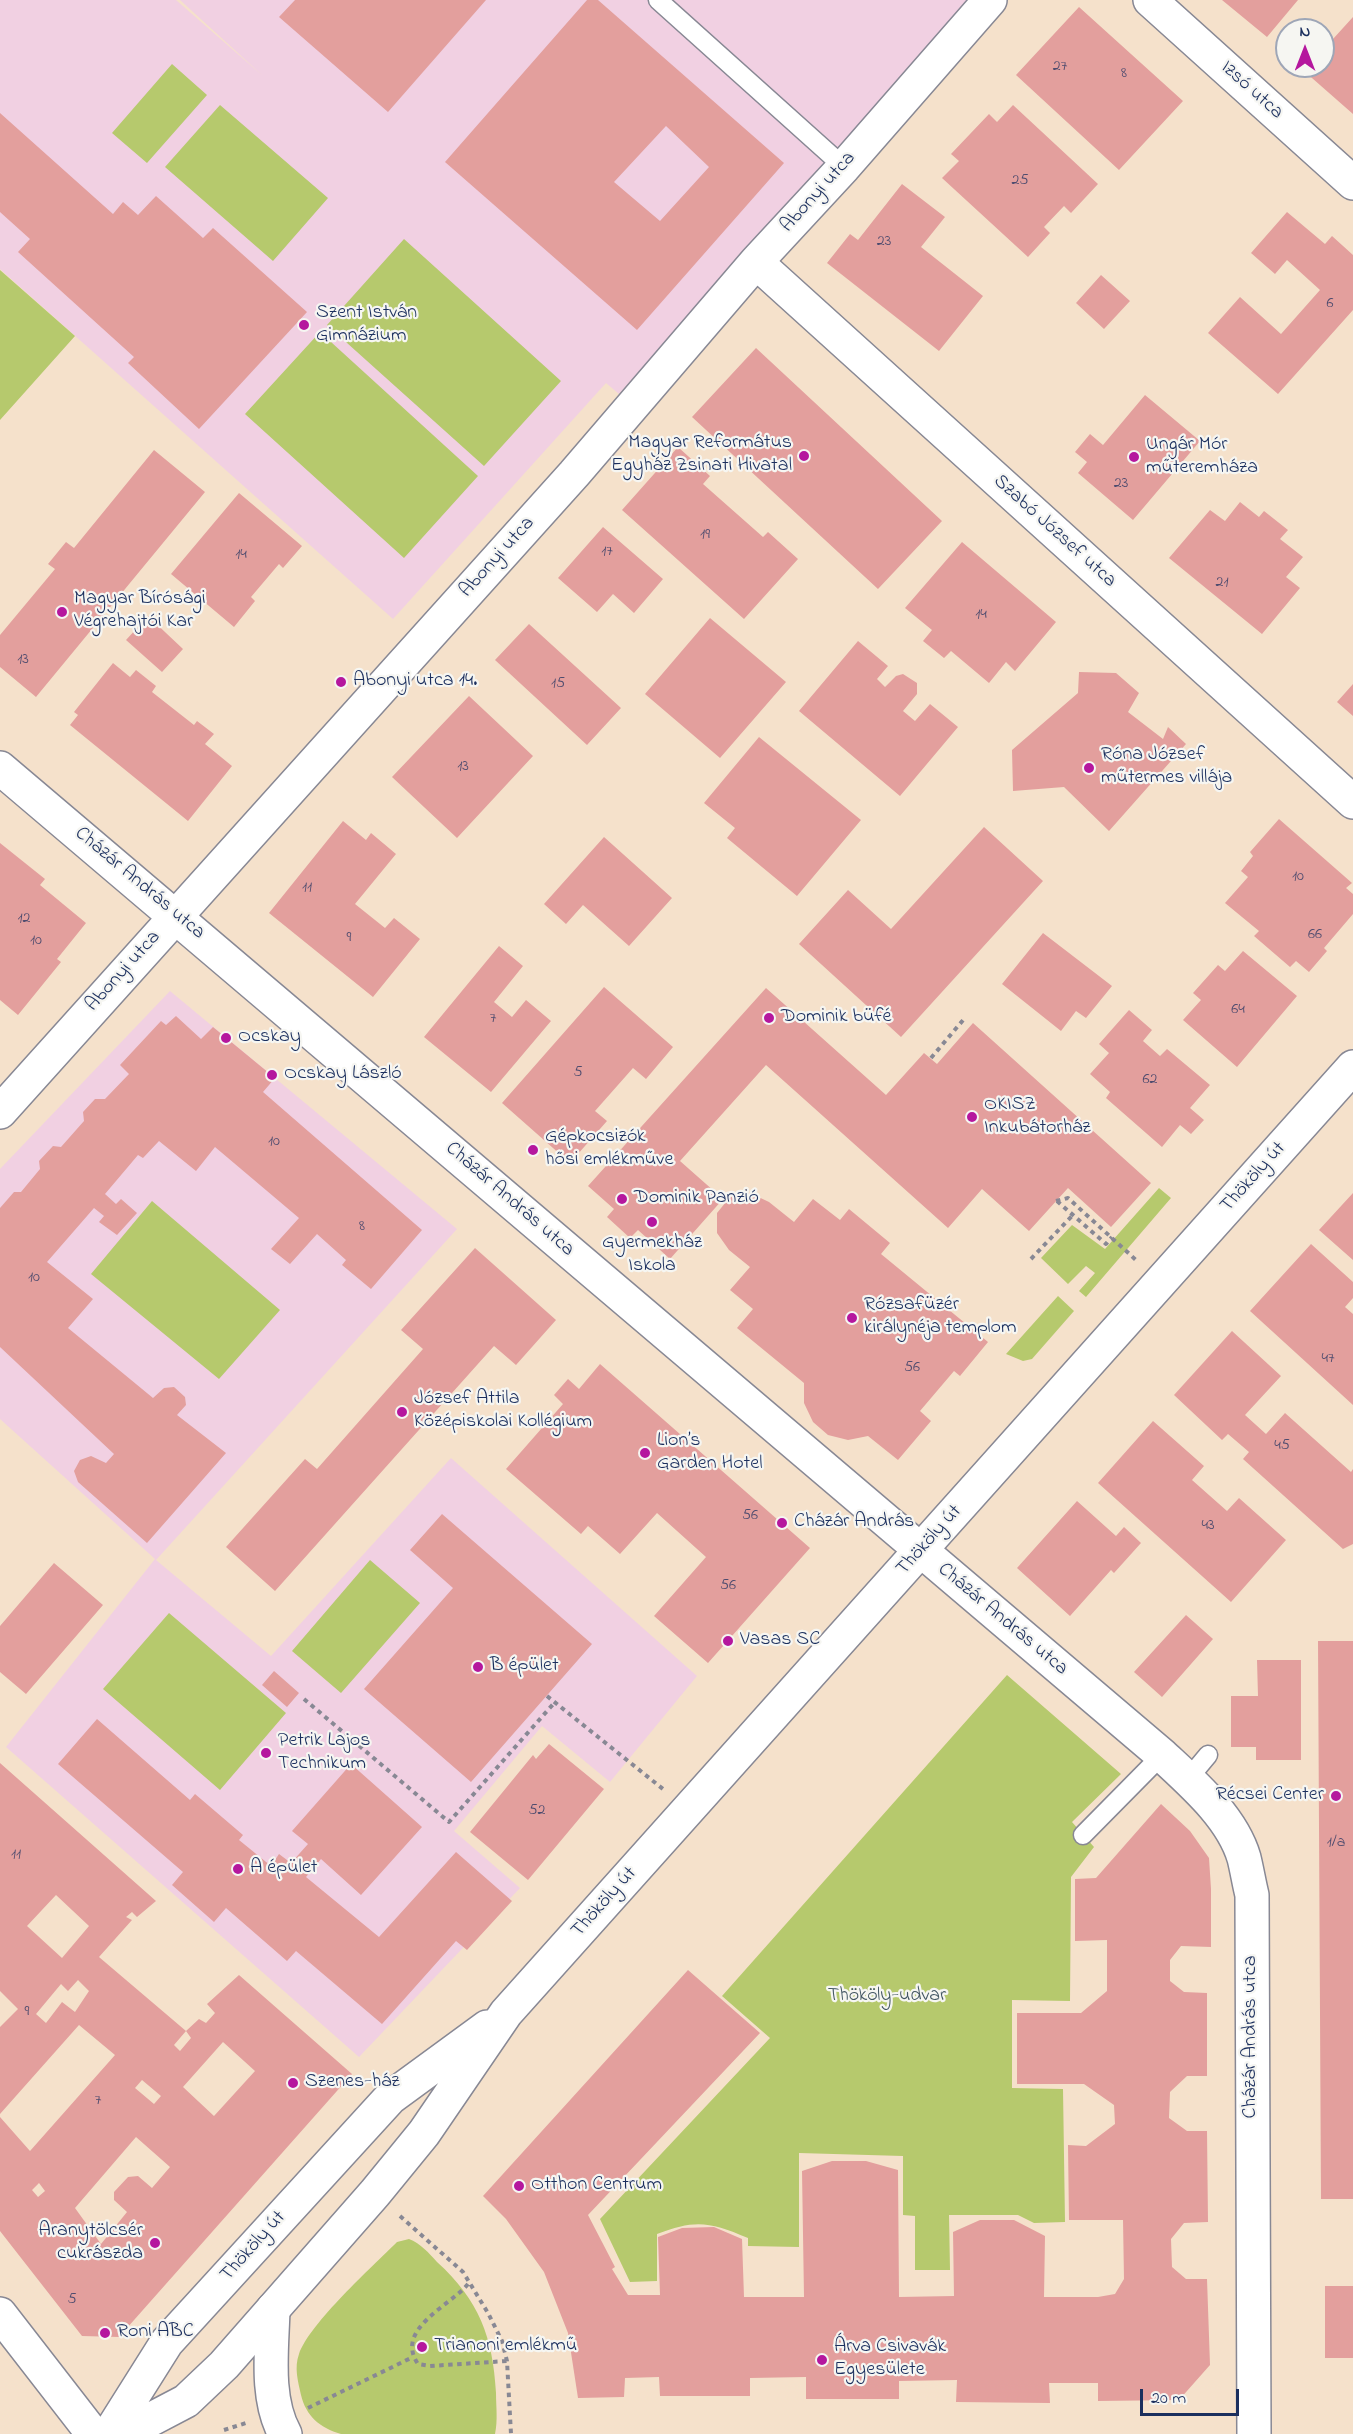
<!DOCTYPE html>
<meta charset="utf-8">
<style>
body{margin:0}
#map{position:relative;width:1353px;height:2434px;overflow:hidden;background:#f5e1cb;font-family:"Indie Flower",sans-serif}
canvas{display:block}
.north{position:absolute;left:1275px;top:18px;width:60px;height:60px;box-sizing:border-box;background:#f6f6f2;border:2px solid #9ea6b7;border-radius:50%;rotate:0deg;font-size:16px;font-weight:700;line-height:24px;text-align:center;color:#1b2f5e}
.north::after{content:'';display:block;margin:auto;width:21px;height:27px;background:#b5179e;clip-path:polygon(50% 0,100% 100%,50% 72%,0 100%)}
.scale{position:absolute;left:1140px;top:2389px;width:99px;height:27px;box-sizing:border-box;border:3px solid #1b2f5e;border-top:0;padding-left:8px;font-size:18px;line-height:21px;white-space:nowrap;color:#1b2f5e;-webkit-text-stroke:4px #f6f6f2;paint-order:stroke}
</style>
<div id="map">
<canvas width="1353" height="2434"></canvas>
<div class="north">N</div>
<div class="scale">20 m</div>
</div>
<script>
const g = document.querySelector('canvas').getContext('2d');
g.lineJoin = 'round';
function fill(path, color) {
  g.fillStyle = color;
  g.fill(path, 'evenodd');
}
function stroke(path, color, width, dash) {
  g.strokeStyle = color;
  g.lineWidth = width;
  g.lineCap = dash ? 'butt' : 'round';
  g.setLineDash(dash || []);
  g.stroke(path);
}
function write(font, color, halo, rows, align = 'center') {
  g.font = font + ' "Indie Flower",sans-serif';
  g.lineWidth = 4.5;
  g.setLineDash([]);
  g.textBaseline = 'middle';
  g.strokeStyle = halo;
  g.fillStyle = color;
  for (const [text, x, y, turn = 0] of rows) {
    g.save();
    g.translate(x, y);
    g.rotate((+turn || 0) * Math.PI / 180);
    g.textAlign = isNaN(turn) ? turn : align;
    if (halo) g.strokeText(text, 0, 0);
    g.fillText(text, 0, 0);
    g.restore();
  }
}
const built = new Path2D(`
 M0 0H176L263 76 180 0H969L619 394 606 383 393 619 0 269Z
 M170 991 457 1229 156 1560 271 1656 451 1458 697 1676 610 1782 542 1726 454 1831 520 1888 359 2057 6 1747 155 1559 0 1419V1169Z`);
const green = new Path2D(`
 M172 64 207 95 147 163 112 133Z
 M220 105 328 198 273 261 165 167Z
 M404 239 561 381 484 466 327 325Z
 M0 270 75 336 0 420Z
 M320 332 478 476 404 558 245 414Z
 M1159 1188 1171 1198 1086 1297 1079 1291 1095 1273 1086 1266 1068 1284 1041 1258 1072 1225 1105 1249Z
 M152 1201 280 1310 219 1379 91 1274Z
 M1058 1296 1074 1311 1032 1359 1023 1361 1006 1354Z
 M370 1560 420 1603 341 1693 292 1651Z
 M169 1613 286 1713 220 1790 103 1689Z
 M1007 1675 1121 1774 1072 1822 1094 1847 1071 1877 1070 2001 1012 2000V2088L1063 2089 1065 2222 1034 2223 1018 2215H949L950 2270H915V2216L903 2215V2156L799 2153V2247L748 2246V2238C710 2222 696 2219 657 2234V2281L630 2282 600 2219 770 2038 722 1996Z
 M409 2239C420 2243 429 2253 437 2262 479 2300 493 2337 496 2393 496 2407 498 2420 495 2434H341C320 2428 306 2416 301 2395 298 2381 294 2368 299 2354 310 2323 372 2267 397 2242Z`);
const building = new Path2D(`
 M295 0H486L388 112 279 17Z
 M587 0H598L784 163 637 330 445 162ZM666 126 709 167 660 221 614 182Z
 M1222 0H1298L1267 37Z
 M1079 7 1183 101 1119 170 1016 75Z
 M1353 17V114L1304 71 1309 66H1323V50Z
 M1013 105 1098 184 1071 213 1064 206 1044 227 1050 233 1028 257 942 178 959 161 951 154 989 114 997 122Z
 M0 113 113 214 123 202 138 215 156 196 203 238 213 228 307 312 199 429 128 363 134 357 18 252 30 239 0 212Z
 M902 184 945 217 921 247 983 296 939 351 827 263 850 234 858 240Z
 M1287 212 1325 244 1332 236 1353 255V310L1278 394 1208 333 1240 297 1281 334 1320 290 1287 260 1275 274 1251 253Z
 M1101 275 1130 301 1104 329 1076 303Z
 M756 348 942 521 878 589 692 417Z
 M1145 395 1200 441 1133 520 1078 473 1087 462 1075 452 1090 434 1103 445Z
 M678 447 710 476 703 484 763 537 768 532 798 559 744 619 622 510Z
 M154 450 205 492 36 697 0 667V635L55 569 48 564 66 542 74 548Z
 M239 493 302 546 283 568 279 564 251 597 255 601 234 627 171 574Z
 M1240 502 1259 517 1264 511 1288 530 1280 539 1303 557 1286 577 1300 588 1262 634 1169 558 1210 510 1225 521Z
 M603 527 663 579 634 613 613 594 597 612 558 578Z
 M962 542 1056 622 1015 671 1006 662 989 683 951 651 944 658 923 641 932 630 905 608Z
 M148 616 183 649 162 672 126 640Z
 M710 618 786 682 720 758 645 694Z
 M529 624 621 708 587 745 495 660Z
 M858 641 888 666 877 679 885 687 896 676 903 674 917 683V694L903 711 915 721 930 704 958 727 900 796 799 711Z
 M113 663 130 677 136 670 156 686 152 692 194 725 197 721 214 734 205 744 232 766 188 821 70 725 78 715 74 712Z
 M1079 672 1116 673 1139 693 1128 712 1163 739 1168 727 1186 744 1109 831 1064 787 1013 791 1012 750 1078 693Z
 M1353 684V716L1337 702Z
 M469 696 533 756 457 838 392 777Z
 M759 737 861 820 797 896 727 838 735 828 704 803Z
 M1279 819 1352 883 1346 888 1353 894V914L1324 948 1327 951 1309 972 1296 961 1290 967 1254 936 1259 931 1225 903 1248 877 1241 871 1253 856 1250 852Z
 M343 821 366 840 371 833 396 854 355 904 385 928 394 918 420 939 373 997 269 913Z
 M984 827 1043 881 901 1037 799 944 848 890 891 929Z
 M604 837 672 898 629 946 583 905 566 924 544 904Z
 M0 843 45 879 40 885 86 923 57 959 61 962 18 1015 0 1000Z
 M1043 933 1112 986 1086 1018 1076 1011 1061 1031 1002 984Z
 M499 946 523 966 494 1002 512 1017 526 1000 551 1021 491 1092 424 1037Z
 M1243 951 1297 996 1237 1067 1183 1020 1201 1000 1193 993 1218 965 1225 971Z
 M604 987 673 1047 646 1079 633 1068 595 1111 607 1121 570 1163 502 1103Z
 M766 988 886 1095 924 1053 937 1064 973 1023 1151 1183 1111 1227 1068 1188 1029 1231 982 1189 948 1228 766 1065 680 1161 723 1199 670 1259 638 1230 630 1238 607 1217 614 1209 588 1186Z
 M1129 1010 1152 1030 1143 1041 1160 1056 1167 1049 1210 1085 1190 1108 1204 1120 1191 1134 1180 1125 1162 1147 1106 1098 1110 1092 1090 1074 1109 1053 1099 1044Z
 M176 1016 201 1039 213 1027 275 1078 263 1092 422 1230 371 1289 342 1265 346 1260 317 1234 290 1264 271 1249 299 1218 215 1147 196 1171 159 1141 143 1158 138 1155 105 1194 116 1204 121 1199 137 1213 117 1235 99 1222 104 1216 94 1208 47 1262 93 1299 68 1328 153 1398 164 1388 174 1387 185 1397 186 1405 177 1415 226 1453 147 1543 78 1482 74 1471 80 1460 91 1456 106 1463 114 1454 0 1347V1208L14 1192H21L40 1169 39 1161 53 1146 61 1147 84 1121 83 1112 95 1099H105L129 1074 120 1065 161 1021 166 1025Z
 M750 1193 769 1202 794 1222 813 1199 840 1220 849 1209 890 1243 881 1254 988 1342 960 1376 954 1371 920 1411 931 1421 898 1460 868 1436 848 1440 828 1435 813 1422 804 1403V1383L737 1328 753 1309 730 1290 750 1267 729 1250 717 1233V1213L730 1197Z
 M1353 1193V1260L1319 1230Z
 M1311 1244 1353 1282V1298L1345 1307 1353 1314V1405L1250 1311Z
 M475 1248 556 1320 516 1365 494 1346 275 1591 226 1547 305 1459 317 1469 423 1349 401 1330Z
 M1232 1331 1281 1376 1245 1415 1266 1434 1285 1413 1351 1472 1353 1469V1544L1343 1549 1243 1459 1249 1452 1228 1434 1222 1440 1174 1395Z
 M600 1364 810 1548 708 1663 654 1616 706 1557 657 1513 620 1554 588 1526 581 1534 506 1469 563 1404 554 1395 568 1379 579 1389Z
 M1153 1421 1204 1466 1192 1480 1227 1511 1239 1498 1286 1540 1231 1602 1098 1483Z
 M1077 1501 1116 1536 1124 1527 1141 1543 1114 1573 1111 1570 1070 1616 1017 1568Z
 M442 1514 592 1644 471 1782 364 1689 453 1588 410 1550Z
 M54 1563 103 1605 26 1694 0 1672V1626Z
 M1186 1615 1213 1639 1162 1697 1134 1672Z
 M1318 1641H1353V2199H1321Z
 M1257 1660H1301V1760H1256V1747H1231V1696H1258Z
 M274 1671 299 1693 287 1707 262 1685Z
 M97 1719 190 1800 195 1794 243 1835 239 1840 271 1866 279 1854 291 1863 308 1844 292 1831 351 1764 422 1827 361 1895 321 1859 306 1877 379 1937 456 1852 512 1901 467 1950 456 1941 382 2024 296 1951 287 1961 226 1908 214 1922 172 1885 183 1872 58 1764Z
 M549 1744 604 1789 528 1880 470 1832 533 1755 536 1759Z
 M0 1763 156 1901 137 1917 132 1912 126 1917 132 1920 99 1957 186 2031 174 2045 180 2051 191 2038 186 2031 199 2019 206 2023 215 2013 207 2004 239 1975 352 2074 119 2337 82 2336 0 2231V2117L30 2151 115 2055 79 2025 0 2114V2027L18 2009 0 1991ZM56 1895 89 1926 62 1958 27 1926ZM78 1980 89 1991 75 2012 62 2002 46 2023 36 2014 61 1984 68 1991ZM223 2042 255 2071 214 2116 183 2087ZM142 2080 161 2096 154 2104 135 2088ZM136 2137 170 2167 152 2188 138 2176 128 2177 114 2192V2200L127 2212 101 2244 75 2208ZM39 2183 45 2191 38 2197 32 2190Z
 M1161 1804 1190 1831 1209 1858 1211 1889V1947L1181 1946 1170 1960V1981L1184 1992 1207 1993V2076H1187L1170 2092 1169 2118 1187 2131H1207L1208 2222 1184 2223 1171 2239 1172 2267 1186 2279H1207L1210 2365 1179 2400 1098 2401V2383H1049L1050 2403 956 2402 957 2380 899 2381V2399H806V2377L750 2378V2396H660L659 2377 625 2378 624 2397 578 2398 568 2333 544 2272 506 2219 483 2196 688 1970 760 2033 588 2215 615 2267 612 2269 628 2295H660L658 2237 682 2228 714 2227 742 2239 744 2297H804L802 2171 832 2161H866L898 2170 899 2297 954 2296 953 2232 980 2220H1014L1045 2236 1044 2297H1098L1115 2294 1124 2279 1123 2220H1069L1068 2145 1086 2146 1115 2124 1114 2105 1084 2084H1017V2013H1081L1107 1991V1940L1075 1941V1879L1096 1878Z
 M1325 2286H1353V2358H1325Z`);
const path = new Path2D(`
 M931 1058 964 1019
 M1056 1201 1068 1198 1136 1260
 M1057 1201 1106 1244 1112 1237
 M1031 1259 1072 1216
 M547 1696 663 1789
 M304 1699 449 1822 555 1702
 M400 2216 463 2272 488 2313 502 2341 507 2361 511 2434
 M468 2284C450 2306 394 2329 418 2364L430 2366 507 2361
 M308 2408 413 2357
 M224 2430 246 2423`);
const lane = new Path2D(`
 M658 0 844 167
 M1188 1779 1208 1755
 M1083 1835 1162 1755`);
const street = new Path2D(`
 M1150 0 1353 183
 M756 262 1353 802
 M0 768 1162 1755C1192 1783 1232 1817 1244 1858 1247 1870 1249 1883 1252 1895L1254 2434
 M0 1112 574 474 756 262 844 167 990 0
 M273 2309C272 2349 265 2398 285 2434`);
const secondary = new Path2D(`
 M0 2314 93 2434
 M109 2434 167 2342 390 2098 487 2027
 M123 2434 186 2401 224 2365 375 2193 424 2133 506 2013 1353 1067`);
const markers = [
 [304,325,6,"#b5179e"],
 [804,456,6,"#b5179e"],
 [1134,457,6,"#b5179e"],
 [62,612,6,"#b5179e"],
 [341,682,6,"#b5179e"],
 [1089,768,6,"#b5179e"],
 [769,1018,6,"#b5179e"],
 [226,1038,6,"#b5179e"],
 [272,1075,6,"#b5179e"],
 [972,1117,6,"#b5179e"],
 [533,1150,6,"#b5179e"],
 [622,1199,6,"#b5179e"],
 [652,1222,6,"#b5179e"],
 [852,1318,6,"#b5179e"],
 [402,1412,6,"#b5179e"],
 [645,1453,6,"#b5179e"],
 [782,1523,6,"#b5179e"],
 [728,1641,6,"#b5179e"],
 [478,1667,6,"#b5179e"],
 [266,1753,6,"#b5179e"],
 [1336,1796,6,"#b5179e"],
 [238,1869,6,"#b5179e"],
 [293,2083,6,"#b5179e"],
 [519,2186,6,"#b5179e"],
 [155,2243,6,"#b5179e"],
 [105,2333,6,"#b5179e"],
 [422,2347,6,"#b5179e"],
 [822,2360,6,"#b5179e"]
];
const numberNames = [
 ["27",1060,67],
 ["8",1124,74],
 ["25",1020,181],
 ["23",884,242],
 ["6",1330,304],
 ["23",1121,484],
 ["19",705,535],
 ["17",607,552],
 ["14",241,555],
 ["21",1222,583],
 ["14",981,615],
 ["13",23,660],
 ["15",558,684],
 ["13",463,767],
 ["10",1298,877],
 ["11",307,888],
 ["12",24,919],
 ["66",1315,935],
 ["9",349,938],
 ["10",36,941],
 ["64",1238,1010],
 ["7",493,1019],
 ["5",578,1073],
 ["62",1150,1080],
 ["10",274,1142],
 ["8",362,1227],
 ["10",34,1278],
 ["47",1328,1359],
 ["56",912,1368],
 ["45",1282,1446],
 ["56",750,1516],
 ["43",1208,1526],
 ["56",728,1586],
 ["52",537,1811],
 ["1/a",1336,1843],
 ["11",16,1855],
 ["9",27,2012],
 ["7",98,2101],
 ["5",72,2300]
];
const streetNames = [
 ["Izsó utca",1251,91,42],
 ["Abonyi utca",819,193,-48],
 ["Szabó József utca",1054,532,42],
 ["Abonyi utca",498,558,-48],
 ["Cházár András utca",139,884,40],
 ["Abonyi utca",124,972,-48],
 ["Thököly út",1254,1178,-48],
 ["Cházár András utca",509,1200,41],
 ["Thököly út",930,1541,-48],
 ["Cházár András utca",1002,1620,40],
 ["Thököly út",605,1903,-48],
 ["Cházár András utca",1252,2037,-90],
 ["Thököly út",254,2247,-48]
];
const poiNames = [
 ["Szent István",316,314],
 ["Gimnázium",316,337],
 ["Magyar Református",792,444,"right"],
 ["Egyház Zsinati Hivatal",792,467,"right"],
 ["Ungár Mór",1146,446],
 ["műteremháza",1146,469],
 ["Magyar Bírósági",74,600],
 ["Végrehajtói Kar",74,623],
 ["Abonyi utca 14.",353,682],
 ["Róna József",1101,756],
 ["műtermes villája",1101,779],
 ["Dominik büfé",781,1018],
 ["Ocskay",238,1038],
 ["Ocskay László",284,1075],
 ["OKISZ",984,1106],
 ["Inkubátorház",984,1129],
 ["Gépkocsizók",545,1138],
 ["hősi emlékműve",545,1161],
 ["Dominik Panzió",634,1199],
 ["Gyermekház",652,1244,"center"],
 ["Iskola",652,1267,"center"],
 ["Rózsafüzér",864,1306],
 ["királynéja templom",864,1329],
 ["József Attila",414,1400],
 ["Középiskolai Kollégium",414,1423],
 ["Lion’s",657,1442],
 ["Garden Hotel",657,1465],
 ["Cházár András",794,1523],
 ["Vasas SC",740,1641],
 ["B épület",490,1667],
 ["Petrik Lajos",278,1742],
 ["Technikum",278,1765],
 ["Récsei Center",1324,1796,"right"],
 ["A épület",250,1869],
 ["Szenes-ház",305,2083],
 ["Otthon Centrum",531,2186],
 ["Aranytölcsér",143,2232,"right"],
 ["cukrászda",143,2255,"right"],
 ["Roni ABC",117,2333],
 ["Trianoni emlékmű",434,2347],
 ["Árva Csivavák",834,2348],
 ["Egyesülete",834,2371]
];
const parkNames = [
 ["Thököly-udvar",887,1997]
];
fill(built, '#f1d0e2');
fill(green, '#b6c96d');
fill(building, '#e39f9d');
stroke(lane, '#888894', 21);
stroke(street, '#888894', 36);
stroke(secondary, '#888894', 36);
stroke(path, '#888894', 4, [4.5, 4.5]);
stroke(lane, '#fff', 18);
stroke(street, '#fff', 33);
stroke(secondary, '#fff', 33);
for (const [x, y, r, color] of markers) {
  const dot = new Path2D();
  dot.arc(x, y, r, 0, 2 * Math.PI);
  g.fillStyle = color;
  g.fill(dot);
  stroke(dot, '#f6f6f2', 2);
}
write('16px', '#4d4b6e', null, numberNames);
write('20px', '#1b2f5e', '#f6f6f2', streetNames);
write('20px', '#1b2f5e', '#f6f6f2', poiNames, 'left');
write('20px', '#425662', '#f6f6f2', parkNames);
</script>
